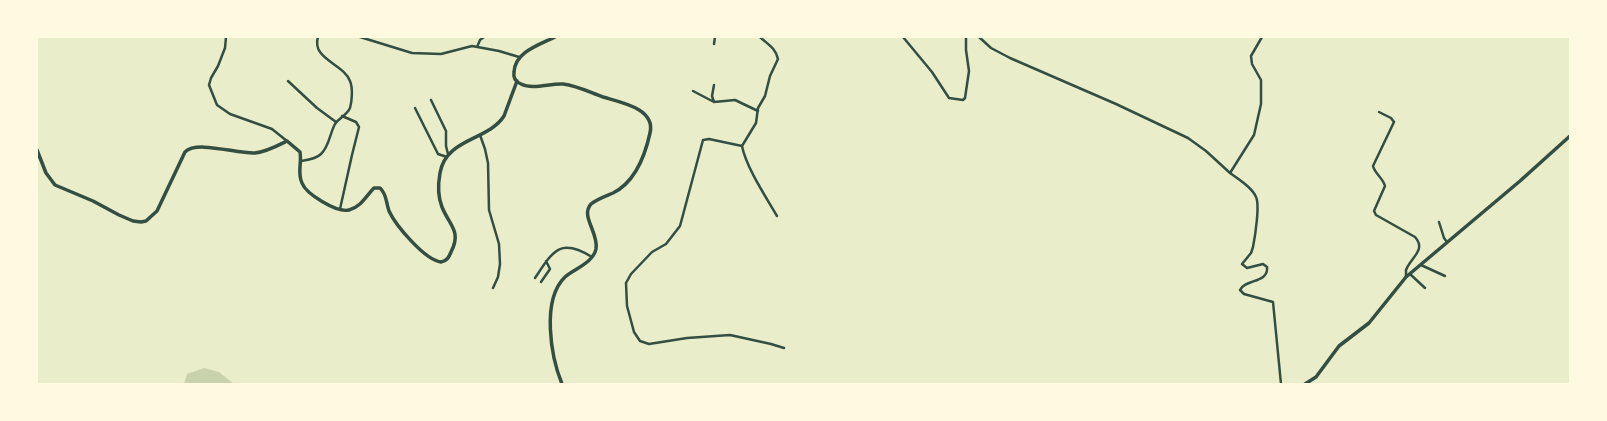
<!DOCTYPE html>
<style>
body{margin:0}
#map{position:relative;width:1607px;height:421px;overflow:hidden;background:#e9edc9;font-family:"Work Sans",sans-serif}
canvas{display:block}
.frame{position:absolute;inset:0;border:38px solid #fefae0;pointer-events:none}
</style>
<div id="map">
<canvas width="1607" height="421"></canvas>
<div class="frame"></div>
</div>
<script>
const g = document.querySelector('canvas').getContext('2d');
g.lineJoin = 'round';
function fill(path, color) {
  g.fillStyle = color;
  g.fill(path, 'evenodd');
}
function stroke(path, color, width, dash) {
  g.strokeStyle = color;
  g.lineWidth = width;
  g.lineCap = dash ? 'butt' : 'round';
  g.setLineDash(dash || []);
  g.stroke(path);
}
const green = new Path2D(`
 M204 368 219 372 234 384H184L187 374Z`);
const minor = new Path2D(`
 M226 37 225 48 218 66 211 78 209 85 217 105 230 114 272 129 287 141
 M360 37 412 53 441 54 472 46 499 51 519 57
 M760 37C767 44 776 48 778 59L770 76 765 96 758 108 756 123 742 146 709 139 703 140 680 226 666 244 652 252 631 274 626 283 627 306 634 332 640 341 649 344 687 338 730 335 771 344 784 348
 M903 37 932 72 949 98 963 100 965 98 969 71 966 50V37
 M979 37 991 48 1010 58 1116 104 1188 138 1206 151 1230 173
 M1262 37 1251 56 1252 64 1261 80V104L1254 135 1230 173C1238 179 1252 187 1256 197 1260 205 1255 237 1253 247L1251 253 1242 264 1247 268 1263 264 1267 267C1269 283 1245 279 1240 290L1244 294 1273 302 1281 384
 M714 44 715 37
 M477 47 480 40 484 37
 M288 81 317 108 336 122
 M714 85 712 96 714 102
 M693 91 714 102 735 100 758 111
 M431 100 446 131V146L448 154
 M415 108 438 154 447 157
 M1379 112 1391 118 1394 122 1373 166C1375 174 1383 178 1385 186L1374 211 1376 215 1415 237C1427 250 1410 258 1406 270 1406 272 1406 275 1406 277
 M480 135 485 149 488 163 489 210 499 244 500 264 498 277 493 288
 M742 146C746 167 766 197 777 216
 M301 161C307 160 316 159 321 154 329 147 330 133 335 124 339 118 347 115 350 108 352 101 353 88 350 81 344 64 311 59 318 37
 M340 209 352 155 359 127 356 122 342 116
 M1439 222 1444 238 1447 242
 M1421 265 1445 276
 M1410 274 1425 288
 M535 278C553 251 560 237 592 257
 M541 282 550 269 546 261`);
const tertiary = new Path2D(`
 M555 37C539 45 515 52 514 72 513 78 516 82 521 84 533 90 550 83 563 84 578 86 589 92 603 97 619 102 656 108 650 133 645 156 635 182 613 193 606 196 597 199 591 204 580 216 599 233 596 249 593 263 574 269 565 277 541 300 551 357 562 384
 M37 150 46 173 55 185 93 201 119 215 133 221 141 222 146 221 157 211 185 152C197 140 237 154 255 153 266 152 277 146 287 141L300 152C302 163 297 173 302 183 306 194 337 213 349 210 361 207 366 196 374 188H380C387 194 386 203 389 211 396 226 425 260 441 262 447 261 449 257 451 252 462 231 449 225 442 207 438 197 438 184 440 173 446 138 488 141 504 116L517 81
 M1305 384 1316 377 1339 346 1369 323 1406 277 1520 181 1570 136`);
fill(green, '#cad2ad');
stroke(minor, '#344e41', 2.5);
stroke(tertiary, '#344e41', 3.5);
</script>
